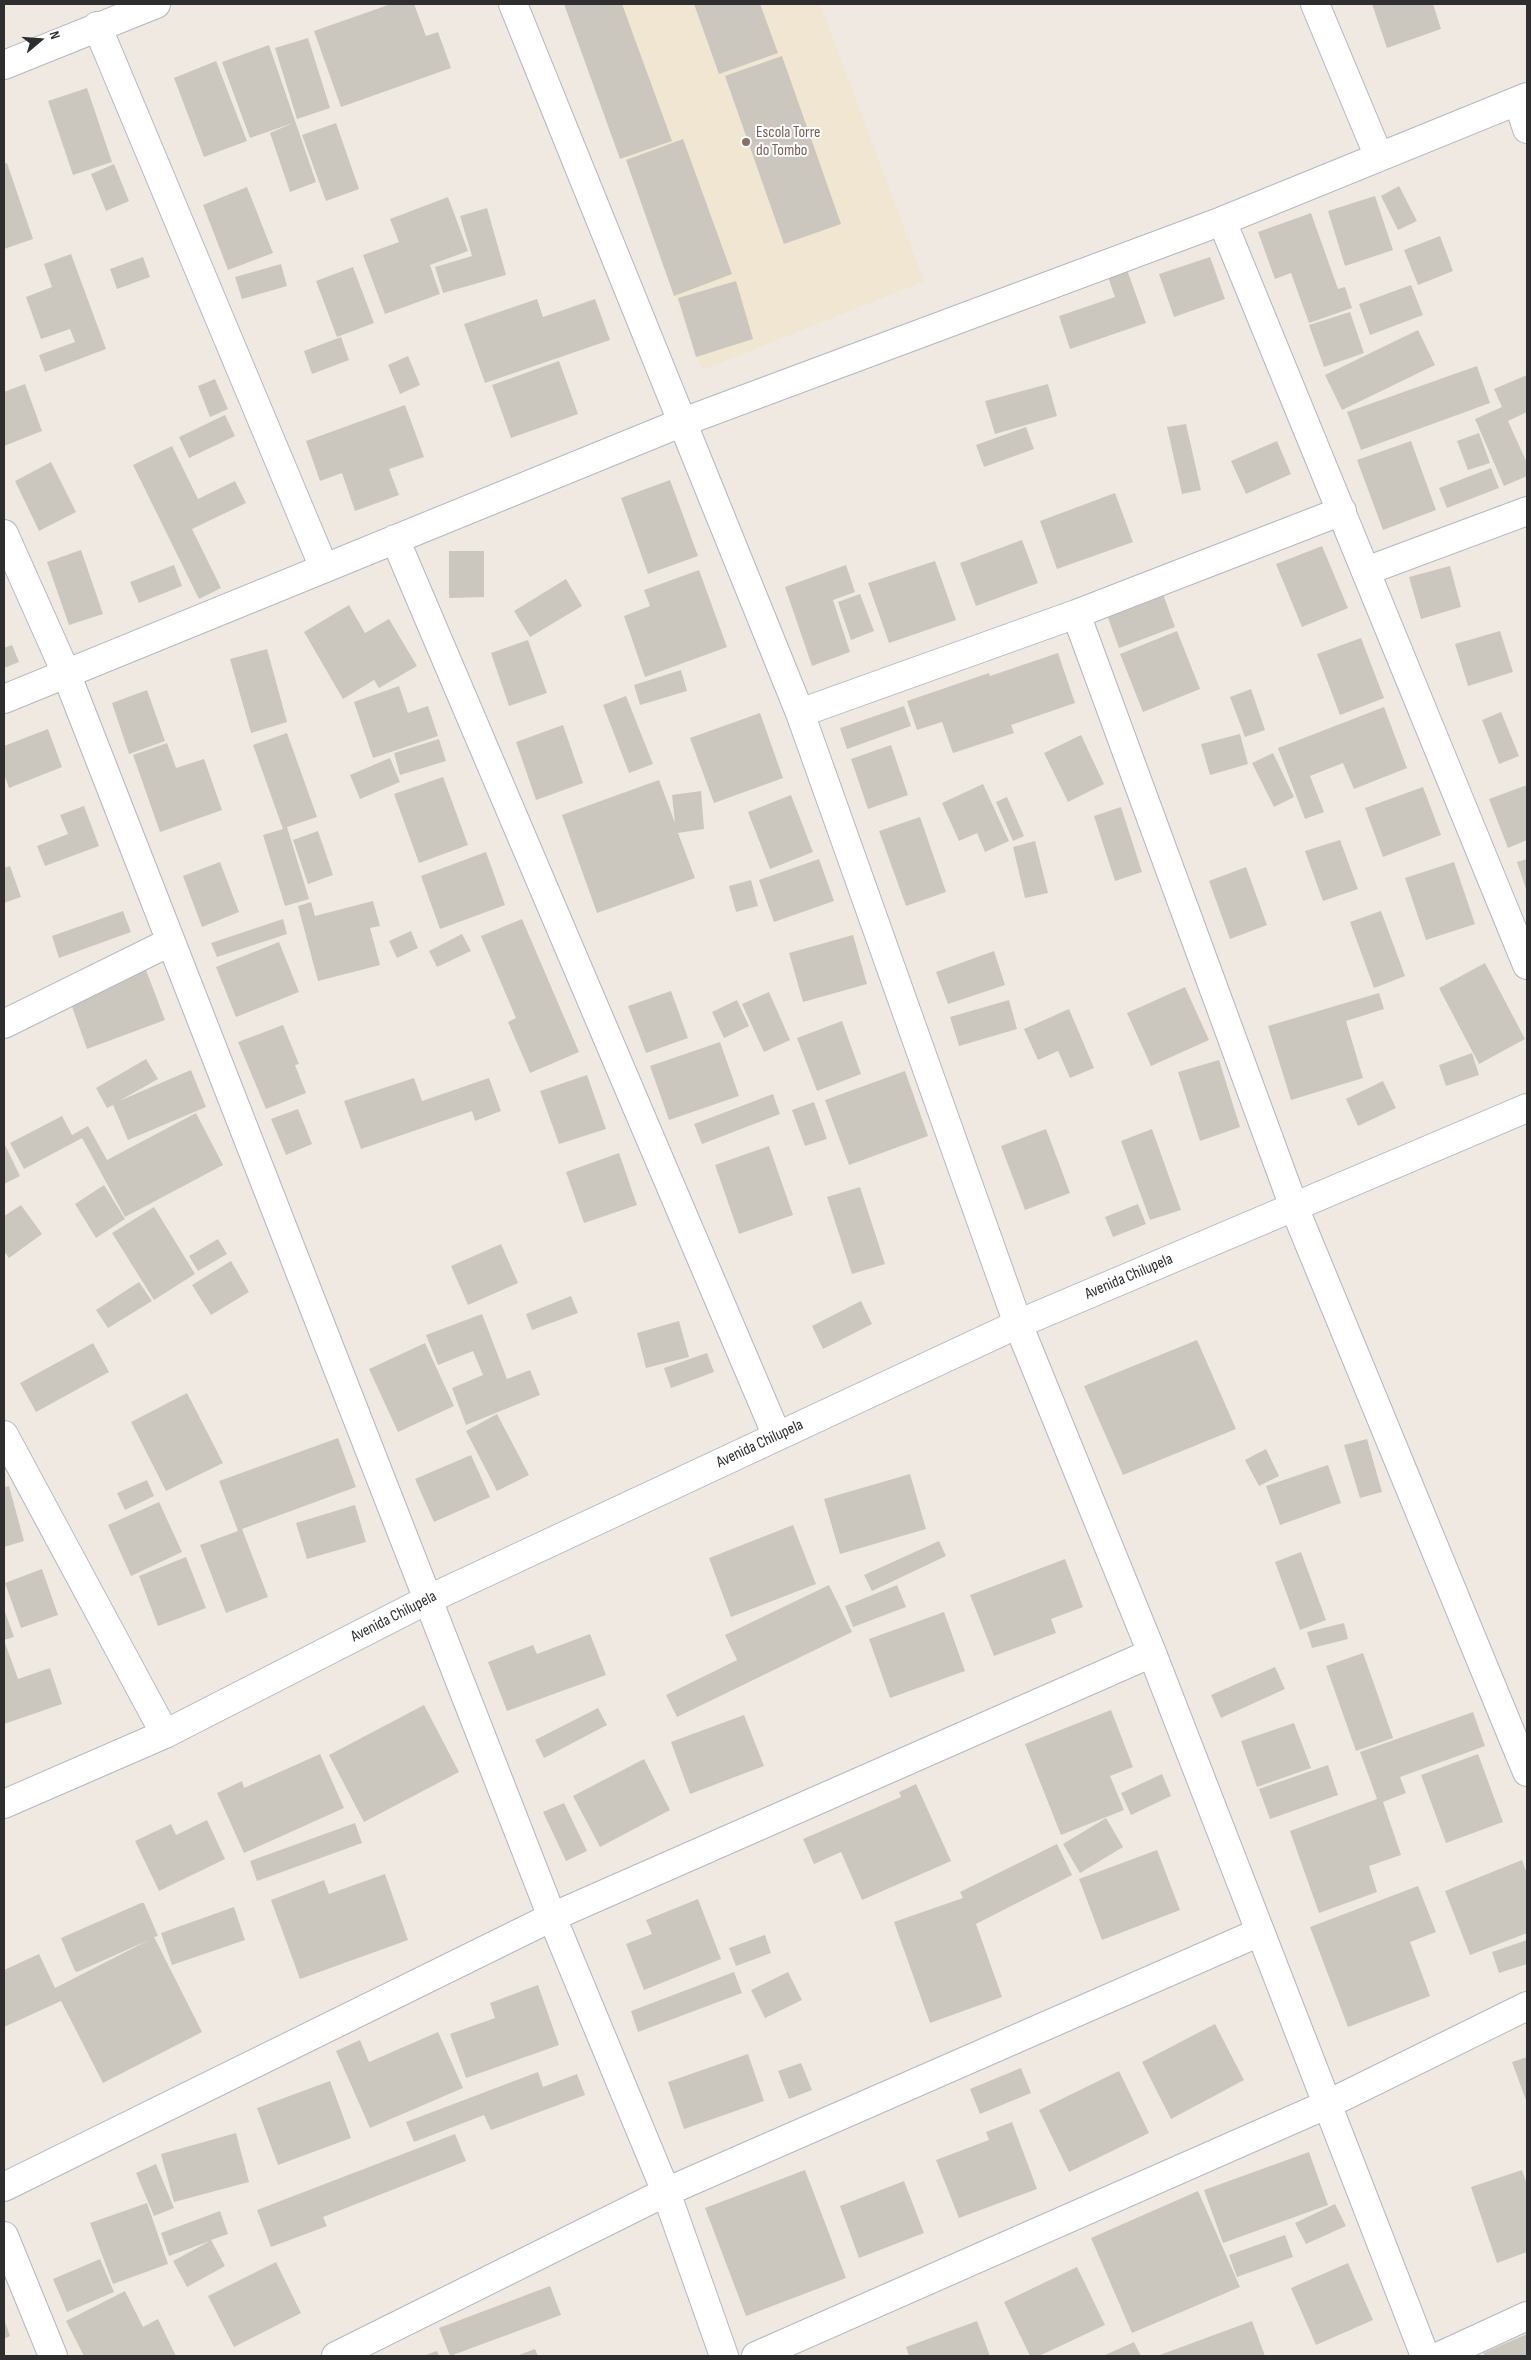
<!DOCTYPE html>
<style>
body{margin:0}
#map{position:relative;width:1531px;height:2360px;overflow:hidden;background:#efe9e1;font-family:"Sofia Sans Condensed",sans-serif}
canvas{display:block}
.frame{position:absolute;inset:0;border:5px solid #2e2e2e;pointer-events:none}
.north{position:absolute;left:15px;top:15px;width:50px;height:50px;-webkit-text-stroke:4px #fff;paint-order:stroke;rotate:72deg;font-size:14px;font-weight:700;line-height:20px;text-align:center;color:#2e2e2e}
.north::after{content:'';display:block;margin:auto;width:18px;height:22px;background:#2e2e2e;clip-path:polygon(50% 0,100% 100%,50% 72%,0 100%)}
</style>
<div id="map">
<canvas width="1531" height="2360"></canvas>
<div class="frame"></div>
<div class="north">N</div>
</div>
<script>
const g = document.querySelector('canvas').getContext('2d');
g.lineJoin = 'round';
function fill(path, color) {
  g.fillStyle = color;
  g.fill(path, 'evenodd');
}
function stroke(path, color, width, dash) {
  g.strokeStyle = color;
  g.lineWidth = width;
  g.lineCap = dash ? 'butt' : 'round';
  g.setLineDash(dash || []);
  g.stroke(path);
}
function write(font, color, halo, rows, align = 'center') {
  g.font = font + ' "Sofia Sans Condensed",sans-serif';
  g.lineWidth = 4;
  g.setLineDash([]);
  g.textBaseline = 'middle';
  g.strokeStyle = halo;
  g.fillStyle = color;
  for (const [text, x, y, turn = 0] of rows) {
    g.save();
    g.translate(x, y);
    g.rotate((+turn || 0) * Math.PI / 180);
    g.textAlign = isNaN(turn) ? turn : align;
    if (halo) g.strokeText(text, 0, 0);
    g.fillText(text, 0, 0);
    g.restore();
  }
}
const education = new Path2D(`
 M570 4H820L924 281 702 370Z`);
const building = new Path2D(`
 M391 4H414L426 36 438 32 451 68 341 107 314 31Z
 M564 4H622L672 141 620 159Z
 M694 4H760L778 53 719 74Z
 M1372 4H1433L1441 29 1387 48Z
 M308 38 330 108 297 119 275 48Z
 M269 45 316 182 290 192 270 133 293 123 250 138 222 62Z
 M782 56 841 224 784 244 725 76Z
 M216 61 247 141 204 157 174 78Z
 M87 88 112 162 73 175 48 101Z
 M336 123 359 189 326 201 302 135Z
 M683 139 732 274 674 296 626 160Z
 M7 163 33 239 4 249V164Z
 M114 164 129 201 106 211 91 174Z
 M1399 186 1417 221 1398 230 1381 196Z
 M247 187 273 253 228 270 203 205Z
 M1375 196 1393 250 1345 266 1328 211Z
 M448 197 468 251 430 265 440 294 385 314 363 255 399 242 390 219Z
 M487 208 506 275 443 293 435 267 472 256 460 216Z
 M1311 213 1338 289 1345 287 1352 308 1309 323 1291 273 1275 279 1258 232Z
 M1440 236 1453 271 1418 285 1404 250Z
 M71 254 106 349 45 372 39 355 75 342 70 329 41 339 26 297 52 287 44 264Z
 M143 257 150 277 117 289 110 269Z
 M1210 257 1225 299 1174 317 1159 274Z
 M281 264 287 286 242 299 235 277Z
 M353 267 374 323 337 337 316 281Z
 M1126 267 1146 323 1070 349 1059 316 1115 297 1107 274Z
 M736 281 753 339 696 357 678 298Z
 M1411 285 1423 315 1370 335 1359 304Z
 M537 299 543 317 595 299 610 340 485 383 464 324Z
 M1350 312 1364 353 1324 367 1309 325Z
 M1418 330 1435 365 1342 410 1325 375Z
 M341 337 349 360 312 374 304 351Z
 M408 356 420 385 400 394 388 365Z
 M559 361 578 414 511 438 492 385Z
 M1477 366 1490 403 1361 450 1347 412Z
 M1527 375V412L1508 421 1527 463V476L1504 486 1475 419 1502 407 1494 389Z
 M215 379 228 409 210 417 198 386Z
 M25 384 42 431 4 446V392Z
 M1048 384 1057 416 995 434 985 401Z
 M405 405 424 457 389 469 399 495 355 511 342 473 320 481 306 441Z
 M225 415 235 436 189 458 179 437Z
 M1186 424 1201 490 1182 494 1167 427Z
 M1026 427 1034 449 984 467 976 445Z
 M1479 433 1490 463 1468 470 1457 441Z
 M1277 441 1291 474 1246 494 1231 461Z
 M1411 441 1436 510 1383 530 1357 460Z
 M172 446 198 499 235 481 246 503 192 529 221 588 199 599 133 465Z
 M51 462 76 512 39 531 15 481Z
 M1491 468 1499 488 1447 508 1439 488Z
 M670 480 698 556 648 574 621 498Z
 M1115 493 1133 542 1057 569 1040 521Z
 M1022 540 1038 583 976 606 960 563Z
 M1322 546 1348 608 1302 627 1276 564Z
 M81 550 103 614 69 625 47 562Z
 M449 551H484V597L449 598Z
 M935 561 956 620 889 643 868 583Z
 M174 565 182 586 139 603 130 582Z
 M846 565 855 592 833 600 850 652 812 666 785 587Z
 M1450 566 1461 607 1421 619 1409 577Z
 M699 570 727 647 645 677 624 616 650 606 644 590Z
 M566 579 582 606 530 637 514 611Z
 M860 594 874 631 851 640 838 602Z
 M1163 594 1175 627 1119 648 1107 615Z
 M349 605 365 633 389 619 417 666 379 688 374 680 343 699 304 632Z
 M1177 631 1200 689 1143 712 1120 654Z
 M1500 631 1513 672 1468 686 1455 644Z
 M1361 638 1384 698 1340 715 1317 654Z
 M528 640 547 693 509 706 491 653Z
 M12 645 19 662 4 668V648Z
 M267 649 287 722 251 733 230 659Z
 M1058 653 1075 703 1011 725 1014 733 953 753 942 722 917 730 907 701 989 673 990 676Z
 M681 670 687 691 640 705 634 685Z
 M399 686 408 713 428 706 438 736 373 758 354 702Z
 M1251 689 1265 730 1245 737 1230 697Z
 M147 690 165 741 129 754 112 703Z
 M626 696 653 764 629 773 603 705Z
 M904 706 911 726 847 749 840 728Z
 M1384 707 1407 768 1354 789 1343 763 1310 776 1324 812 1305 819 1278 748Z
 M1501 712 1519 756 1499 764 1482 720Z
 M760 713 783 778 714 803 690 738Z
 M563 725 583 783 536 800 516 742Z
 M48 729 62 767 9 788 4 774V746Z
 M287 733 317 817 287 827 309 899 285 906 263 835 283 829 253 745Z
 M1240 734 1248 764 1210 775 1201 744Z
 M1081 735 1104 784 1068 802 1044 753Z
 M439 739 446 761 400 775 394 753Z
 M167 743 176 768 204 759 222 810 160 832 133 755Z
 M891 745 908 795 868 809 851 759Z
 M1273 753 1294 797 1274 807 1252 763Z
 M390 758 400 782 360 799 350 775Z
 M443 777 468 845 419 863 394 794Z
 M659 780 675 823 672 795 701 791 704 829 678 833 695 878 597 913 562 815Z
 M983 784 1009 841 985 852 977 833 959 841 942 803Z
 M1527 785V840L1508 848 1489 799Z
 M1423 787 1441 835 1383 857 1365 808Z
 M791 795 813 852 770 869 748 812Z
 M1007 797 1024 836 1013 841 996 802Z
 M84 806 99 846 45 866 37 846 68 834 60 815Z
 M1121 807 1142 872 1115 881 1094 816Z
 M920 817 946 892 906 906 879 831Z
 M318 831 333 875 308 884 293 840Z
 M1340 840 1358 889 1323 901 1305 851Z
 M1035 841 1048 893 1025 898 1013 847Z
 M486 852 505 905 440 929 421 876Z
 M819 859 834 901 774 922 759 880Z
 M1527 859V892L1517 862Z
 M220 862 239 912 202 927 183 876Z
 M1454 862 1475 924 1426 940 1405 878Z
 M10 866 21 897 4 903V868Z
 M1246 867 1267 925 1230 939 1209 881Z
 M751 880 758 906 736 912 729 886Z
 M373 901 380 926 370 928 380 965 318 981 298 906 311 902 315 916Z
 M123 911 131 932 59 958 52 936Z
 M1381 911 1405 976 1374 988 1350 922Z
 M283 919 287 934 217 957 211 943Z
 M522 919 579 1052 530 1073 508 1022 516 1018 481 936Z
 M411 931 418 948 397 958 389 941Z
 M462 934 471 951 437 967 429 951Z
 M853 935 867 984 803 1002 789 953Z
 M279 942 299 992 236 1017 216 967Z
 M994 951 1005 985 948 1004 936 972Z
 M1485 963 1525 1039 1479 1064 1439 988Z
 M146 970 165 1020 87 1049 69 998Z
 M1185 987 1209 1040 1151 1066 1127 1013Z
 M671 991 688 1038 646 1053 628 1006Z
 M769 992 790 1040 764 1052 742 1004Z
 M1379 993 1384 1009 1346 1021 1363 1078 1291 1100 1268 1026Z
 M737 1000 749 1026 724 1038 712 1012Z
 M1009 1000 1017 1029 959 1046 950 1017Z
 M1069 1009 1094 1068 1070 1078 1058 1051 1038 1060 1024 1029Z
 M842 1021 861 1074 817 1091 797 1038Z
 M283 1025 299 1064 295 1065 306 1093 266 1109 238 1042Z
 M720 1042 739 1096 669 1120 650 1066Z
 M1472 1053 1479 1075 1446 1086 1439 1065Z
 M146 1059 158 1079 119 1101 191 1070 206 1107 128 1140 113 1105 107 1108 96 1088Z
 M1219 1060 1240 1127 1200 1141 1178 1072Z
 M905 1071 928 1136 849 1165 825 1100Z
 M587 1075 606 1129 559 1144 540 1091Z
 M414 1078 422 1101 489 1078 501 1111 475 1121 472 1111 361 1149 344 1101Z
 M1383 1081 1396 1108 1358 1126 1346 1099Z
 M773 1094 780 1114 702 1144 694 1124Z
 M814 1102 827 1139 805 1146 792 1110Z
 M298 1109 312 1144 286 1155 271 1119Z
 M196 1113 223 1165 125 1217 82 1138 24 1169 10 1143 62 1116 72 1135 88 1126 107 1160Z
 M1046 1129 1070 1193 1025 1210 1001 1146Z
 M1152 1129 1181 1210 1150 1220 1121 1141Z
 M4 1143 20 1176 4 1184Z
 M769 1146 793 1215 739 1234 715 1165Z
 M619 1153 637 1205 584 1223 566 1172Z
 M104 1185 125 1219 96 1238 75 1204Z
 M860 1187 885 1264 852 1274 827 1197Z
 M1138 1204 1146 1224 1113 1237 1105 1217Z
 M21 1205 42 1234 9 1258 4 1251V1216Z
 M154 1207 195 1274 154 1300 112 1233Z
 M218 1239 227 1254 198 1271 189 1256Z
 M501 1244 518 1283 468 1305 451 1266Z
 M231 1261 249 1292 211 1315 192 1285Z
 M139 1282 152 1301 108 1328 96 1310Z
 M571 1296 578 1313 532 1330 526 1314Z
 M861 1301 872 1324 823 1349 812 1326Z
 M482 1314 507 1379 530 1370 540 1395 466 1425 452 1388 483 1375 473 1351 438 1365 426 1335Z
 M679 1321 689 1357 646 1368 637 1333Z
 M1197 1340 1236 1429 1123 1475 1084 1386Z
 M93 1343 109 1372 36 1412 20 1383Z
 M425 1343 454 1406 398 1432 369 1369Z
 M707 1353 714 1372 671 1388 664 1368Z
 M187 1393 223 1463 166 1491 131 1422Z
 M497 1414 529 1475 497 1491 466 1431Z
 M338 1438 356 1487 242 1529 268 1597 226 1613 200 1545 238 1531 219 1481Z
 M1367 1439 1382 1492 1360 1498 1344 1445Z
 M1266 1449 1279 1476 1259 1486 1245 1460Z
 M471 1455 490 1497 434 1522 415 1479Z
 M1328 1465 1341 1503 1280 1525 1266 1486Z
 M910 1474 926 1529 840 1554 824 1499Z
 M147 1480 154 1496 125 1510 117 1493Z
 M9 1486 24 1541 4 1547V1487Z
 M159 1502 182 1552 131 1576 108 1525Z
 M355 1505 366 1542 307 1559 296 1523Z
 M793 1525 816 1584 731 1617 709 1558Z
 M939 1541 946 1556 872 1591 864 1575Z
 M1301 1552 1326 1620 1300 1630 1275 1562Z
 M186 1557 206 1608 158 1626 139 1576Z
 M1065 1559 1083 1607 1051 1619 1056 1633 994 1656 970 1595Z
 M42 1569 58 1615 21 1628 5 1583Z
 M829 1585 852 1632 677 1717 666 1695 737 1660 725 1635Z
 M897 1585 906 1607 853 1627 845 1606Z
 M4 1609 14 1637 4 1640 18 1679 50 1668 62 1704 4 1724Z
 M944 1612 965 1671 890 1698 869 1639Z
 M1344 1623 1348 1639 1312 1648 1307 1632Z
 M590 1634 606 1675 507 1711 488 1662 533 1645 537 1654Z
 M1363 1653 1393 1738 1356 1751 1326 1666Z
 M1275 1667 1285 1689 1221 1718 1211 1695Z
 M424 1705 459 1772 364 1822 329 1755Z
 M598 1708 607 1725 544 1758 535 1740Z
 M1111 1710 1133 1767 1110 1776 1124 1810 1061 1835 1025 1744Z
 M1473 1712 1485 1746 1400 1777 1406 1793 1383 1802 1401 1855 1369 1866 1377 1892 1319 1913 1290 1831 1377 1799 1360 1752Z
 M744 1715 764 1766 690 1794 671 1742Z
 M1294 1723 1311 1768 1257 1787 1241 1741Z
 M320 1754 344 1808 244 1853 217 1793 242 1781 244 1788Z
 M1478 1754 1503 1822 1446 1843 1421 1775Z
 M644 1759 670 1810 600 1847 573 1796Z
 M1328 1765 1338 1795 1270 1819 1259 1789Z
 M1162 1774 1171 1796 1131 1815 1121 1793Z
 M916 1784 951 1861 862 1900 841 1852 814 1864 803 1839 901 1797 899 1792Z
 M564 1803 587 1851 566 1861 543 1812Z
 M1106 1818 1123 1847 1080 1873 1063 1844Z
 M207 1820 225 1859 159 1891 135 1841 171 1824 176 1835Z
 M355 1823 362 1843 257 1881 250 1861Z
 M1057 1844 1072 1875 976 1924 1002 1997 930 2023 894 1922 963 1898 960 1892Z
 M1157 1850 1180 1910 1102 1940 1079 1879Z
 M1522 1860 1527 1874V1933L1470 1955 1445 1891Z
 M385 1874 408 1940 300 1979 271 1900 324 1880 329 1894Z
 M1418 1886 1436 1932 1410 1942 1430 1996 1348 2027 1310 1927Z
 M698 1899 721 1959 644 1990 626 1944 652 1934 646 1920Z
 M141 1903H144L158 1936 154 1937 202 2032 103 2083 61 2001 4 2027V1970L39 1954 55 1988 149 1940 77 1972 75 1971 61 1938Z
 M234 1907 245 1940 172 1965 161 1933Z
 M765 1935 771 1953 736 1966 729 1948Z
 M1527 1940V1964L1499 1973 1492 1952Z
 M734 1972 742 1993 638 2032 631 2011Z
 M788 1972 802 2000 765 2018 751 1990Z
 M538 1985 559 2045 466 2078 450 2034 495 2018 490 2003Z
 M1215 2024 1244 2080 1171 2119 1142 2062Z
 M438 2032 463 2088 370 2128 336 2051 360 2040 369 2062Z
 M748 2054 764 2101 684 2129 668 2082Z
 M1527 2057V2103L1512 2062Z
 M801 2063 812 2090 789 2099 778 2071Z
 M1021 2068 1031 2093 980 2114 970 2089Z
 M1119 2071 1149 2133 1069 2172 1039 2110Z
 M538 2072 543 2087 577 2074 585 2095 491 2130 484 2115 414 2142 406 2122Z
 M330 2081 351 2138 278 2165 257 2108Z
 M1012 2122 1037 2189 959 2218 936 2160 989 2140 986 2132Z
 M236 2133 249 2182 174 2202 161 2154Z
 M455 2134 466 2161 323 2217 327 2226 271 2247 257 2210Z
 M1309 2152 1328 2205 1223 2243 1204 2190Z
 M156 2164 174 2208 154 2216 136 2173Z
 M805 2170 846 2278 746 2316 705 2208Z
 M1522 2170 1527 2185V2252L1497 2263 1471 2187Z
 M904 2181 924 2233 859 2258 840 2206Z
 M1198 2191 1240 2287 1132 2333 1091 2238Z
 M147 2203 168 2264 113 2284 90 2223Z
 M1335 2204 1346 2226 1306 2244 1295 2223Z
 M220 2211 228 2234 211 2240 225 2266 187 2287 173 2261 210 2241 169 2256 161 2233Z
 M1285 2235 1293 2257 1237 2277 1229 2255Z
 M100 2259 114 2292 67 2312 53 2279Z
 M276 2262 301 2313 234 2347 208 2296Z
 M1348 2263 1373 2320 1316 2345 1291 2288Z
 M1077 2267 1105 2325 1039 2356H1030L1004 2302Z
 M550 2286 561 2315 450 2356 439 2328Z
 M125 2291 143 2327 158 2319 176 2356H84L66 2321Z
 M4 2319 10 2336 4 2339Z
 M977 2321 990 2356H909L906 2347Z
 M1252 2321 1265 2356H1157Z
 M1527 2334V2356H1485L1483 2353Z
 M1134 2342 1141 2356H1103Z
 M535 2349 538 2356H516Z
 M437 2351 439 2356H423Z`);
const minor = new Path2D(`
 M513 4 800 713 1018 1324 1152 1653 1425 2356
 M1315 4 1379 157
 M97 26 324 568
 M4 65 156 4
 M1518 101 1527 129
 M1222 221 1527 965
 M4 534 66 673 552 1917 666 2192 724 2356
 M395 539 777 1436
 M1366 571 1527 511
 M1076 614 1294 1207 1527 1772
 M4 699 683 422 1222 221 1527 97
 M800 713 1076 614 1342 511
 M4 1024 170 942
 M4 1435 165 1734
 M4 1804 165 1734 427 1600 1018 1324 1527 1108
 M4 2187 552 1917 1152 1653
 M4 2236 53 2356
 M336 2356 666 2192 1260 1932
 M756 2356 1328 2104 1527 2006
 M1440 2356 1527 2316`);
const markers = [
 [746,142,5,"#8d6e63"]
];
const educationNames = [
 ["Escola Torre",756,133],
 ["do Tombo",756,151]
];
const streetNames = [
 ["Avenida Chilupela",1129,1277,-23],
 ["Avenida Chilupela",760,1444,-25],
 ["Avenida Chilupela",394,1617,-27]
];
fill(education, '#f0e6d1');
fill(building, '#cbc7bf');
stroke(minor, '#b4b7c1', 30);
stroke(minor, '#fff', 28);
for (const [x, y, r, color] of markers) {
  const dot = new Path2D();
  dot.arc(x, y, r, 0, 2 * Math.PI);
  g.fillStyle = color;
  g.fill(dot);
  stroke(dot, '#fff', 2);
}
write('16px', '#785e54', '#fff', educationNames, 'left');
write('16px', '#2e2e2e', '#fff', streetNames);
</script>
